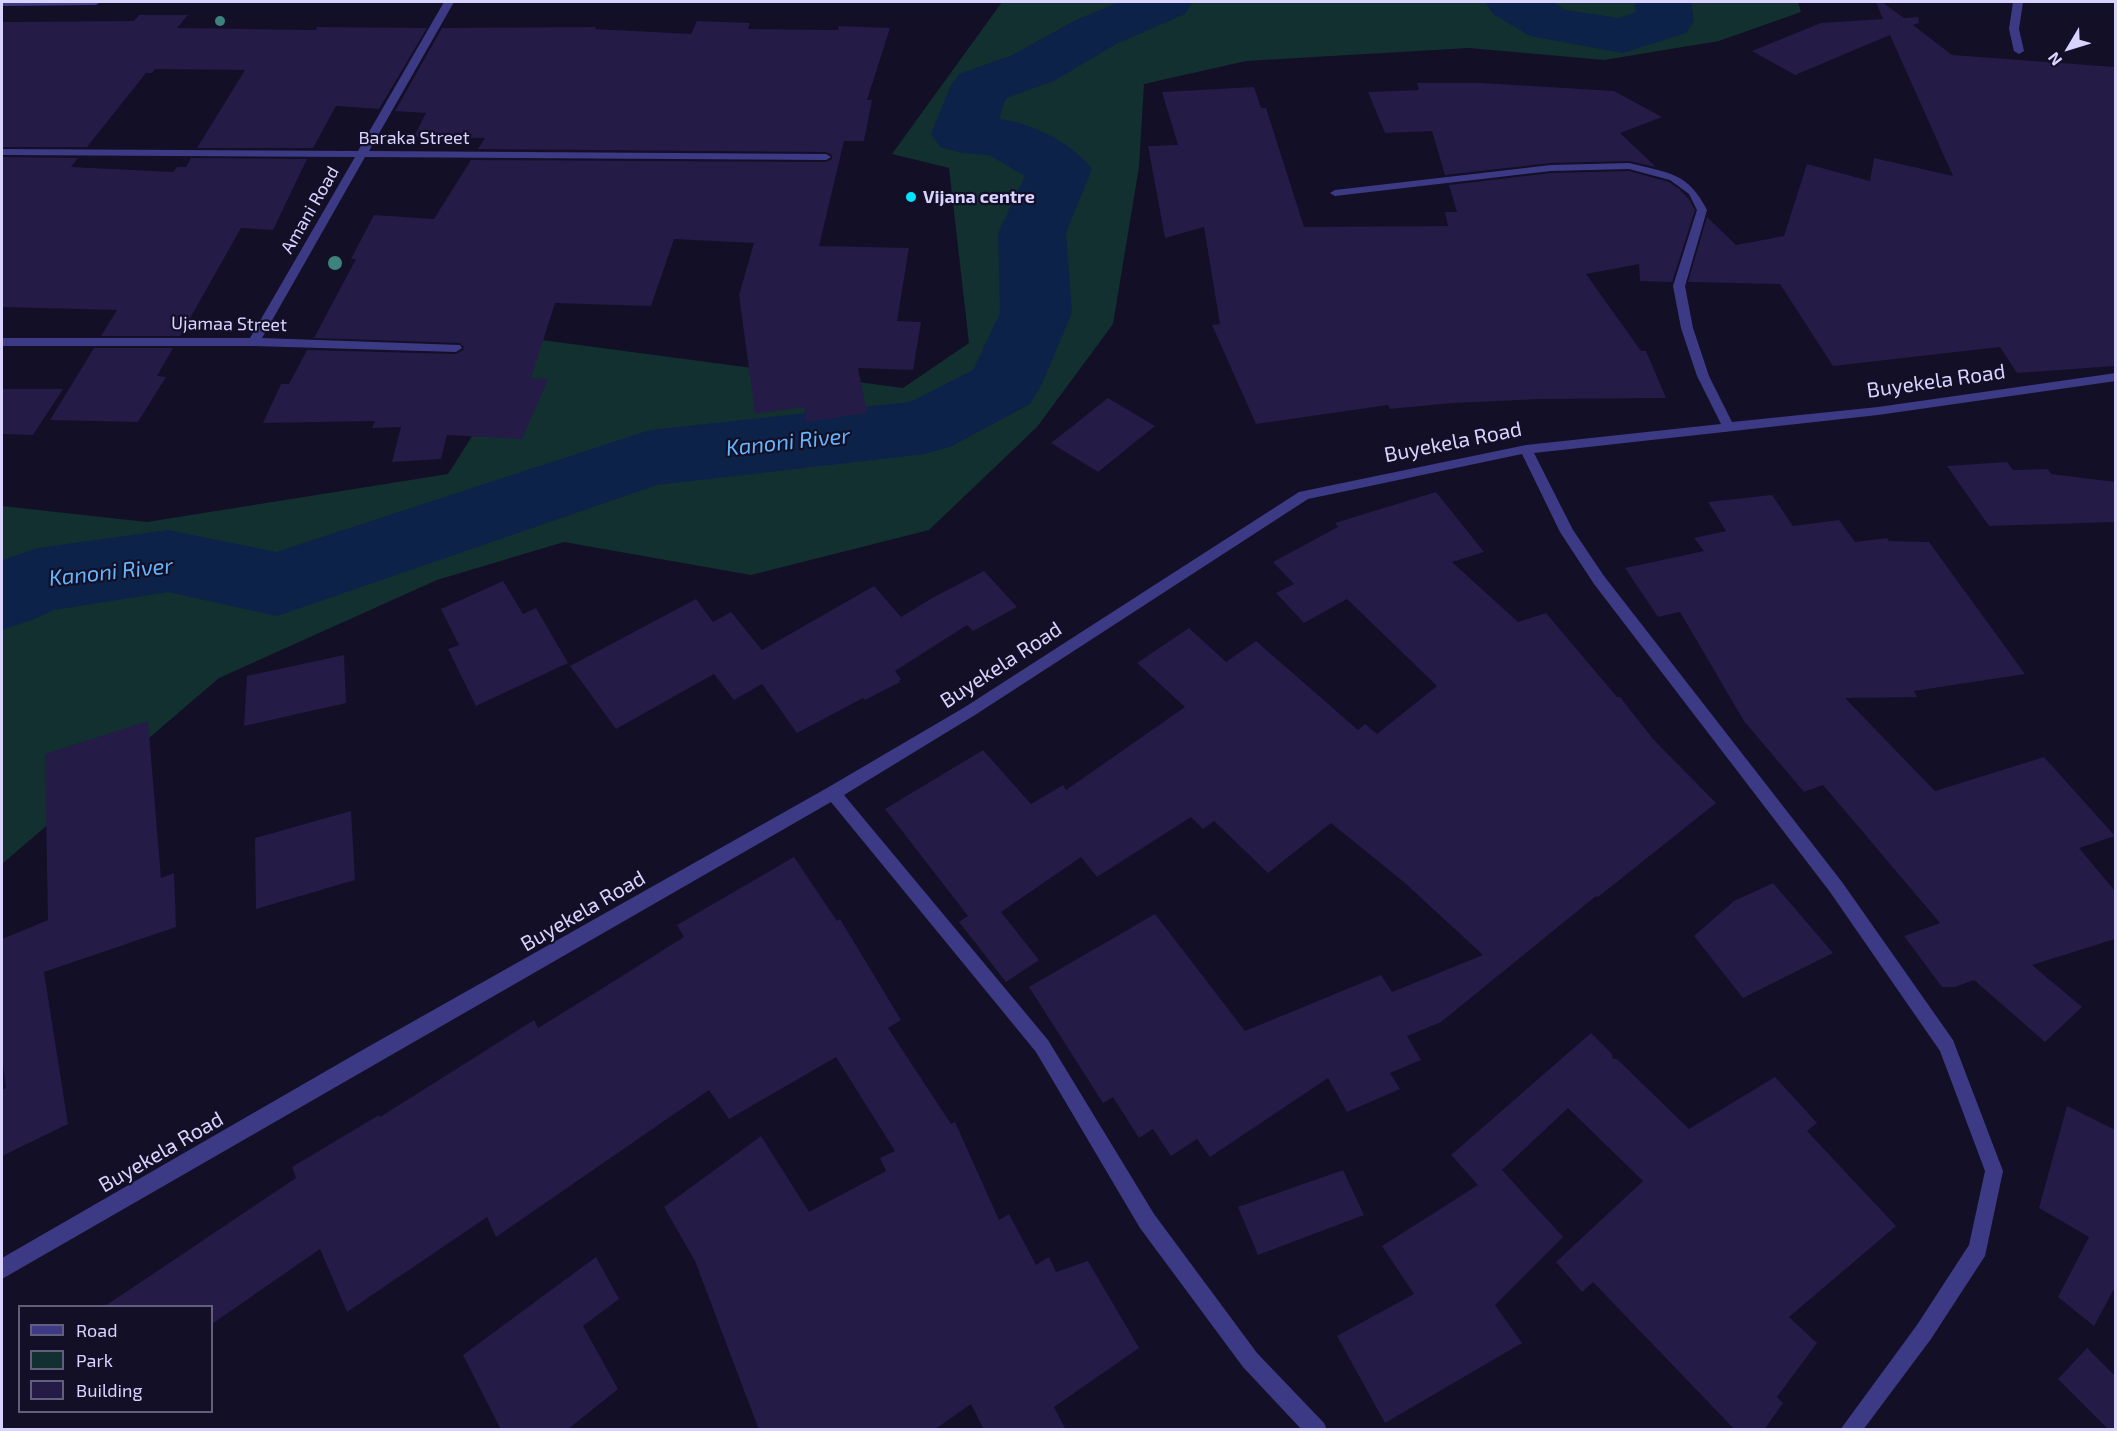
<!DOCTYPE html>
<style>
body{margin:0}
#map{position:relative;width:2117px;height:1431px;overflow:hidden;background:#130f26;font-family:"Exo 2",sans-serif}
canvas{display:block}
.frame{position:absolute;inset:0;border:3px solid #d9d4ff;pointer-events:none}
.legend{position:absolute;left:18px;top:1305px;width:195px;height:108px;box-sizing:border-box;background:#130f26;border:2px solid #625e7d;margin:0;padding:8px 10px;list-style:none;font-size:18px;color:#d9d4ff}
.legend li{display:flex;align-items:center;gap:12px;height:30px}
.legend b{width:30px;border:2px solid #625e7d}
.north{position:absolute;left:2039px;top:18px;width:60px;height:60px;-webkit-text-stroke:4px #130f26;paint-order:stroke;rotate:232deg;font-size:16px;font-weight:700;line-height:24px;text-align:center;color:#d9d4ff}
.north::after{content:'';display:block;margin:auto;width:21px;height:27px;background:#d9d4ff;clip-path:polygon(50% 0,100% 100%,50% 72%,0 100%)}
</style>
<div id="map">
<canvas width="2117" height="1431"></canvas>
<div class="frame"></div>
<ul class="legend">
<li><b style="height:8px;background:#3d3a85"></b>Road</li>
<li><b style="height:16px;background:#12302f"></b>Park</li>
<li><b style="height:16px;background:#241b47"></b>Building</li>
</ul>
<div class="north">N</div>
</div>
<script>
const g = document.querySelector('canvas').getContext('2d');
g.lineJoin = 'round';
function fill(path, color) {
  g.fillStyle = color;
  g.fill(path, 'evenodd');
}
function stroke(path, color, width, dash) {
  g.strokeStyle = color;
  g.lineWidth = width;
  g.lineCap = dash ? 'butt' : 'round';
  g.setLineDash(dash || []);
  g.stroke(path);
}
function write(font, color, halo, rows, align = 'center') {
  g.font = font + ' "Exo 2",sans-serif';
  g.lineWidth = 4.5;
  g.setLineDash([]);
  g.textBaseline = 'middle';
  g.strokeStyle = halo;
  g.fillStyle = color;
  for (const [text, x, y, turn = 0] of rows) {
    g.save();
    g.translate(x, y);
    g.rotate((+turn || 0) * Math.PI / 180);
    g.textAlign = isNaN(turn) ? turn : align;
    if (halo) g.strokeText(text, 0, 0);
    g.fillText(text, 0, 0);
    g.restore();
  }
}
const green = new Path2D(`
 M1002 2H1798L1801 12 1719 41 1604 60 1469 48 1246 61 1144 84 1139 167 1113 324 1037 427 929 530 751 575 564 542 437 580 219 678 2 864V506L147 522 448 474 534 339 903 388 969 343 949 168 892 154Z`);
const river = new Path2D(`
 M1119 2H1193L1185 14 1116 44 1054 81 1006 98 999 119C1028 121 1076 145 1092 169L1066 233 1072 313 1041 386 1030 404 952 446 925 454 657 485 277 616 168 592 54 610 32 620 2 630V560L38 548 168 530 276 552 650 430 910 402 973 370 1000 313 998 233 1025 176 989 155 962 153 940 147 931 134 950 87 959 74 1012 55 1076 20Z
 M1485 2H1552L1566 10 1619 18 1636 12 1635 2H1691L1694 21 1686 33 1623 53 1530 36 1493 14Z`);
const building = new Path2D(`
 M1876 2H1882L1904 18 1918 17 1919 23 1913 25 1952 55 2115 67V366L2017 373 2000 347 1833 366 1780 284 1688 282 1707 217 1736 245 1784 236 1807 164 1870 181 1874 158 1953 176 1890 35 1795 75 1752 51 1821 23 1883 19Z
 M139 15H188L177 28 316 30 317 27 427 28 379 109 336 106 313 148H197L245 70 155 69 152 73H146L87 147H2V22L134 21Z
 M697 21 750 23 748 29 838 30 839 26 890 28 867 100H872L864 141H844L819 246 909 248 897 321 921 322 913 370 858 368 867 413 806 422 804 407 755 414 739 295 754 243 674 239 651 306 555 303 531 378 548 379 522 439 447 435 441 459 392 462 401 427 372 428 375 421 263 423 281 384H289L307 350 456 354 463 350 464 347 460 343 314 338 356 259H351L374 215 434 219 471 160 826 162 832 159V155L826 152 478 149 485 138 414 137 426 113 395 111 442 28 596 27 595 29 691 34Z
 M1417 83H1482L1614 91 1662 117 1620 133 1656 167 1629 161 1551 163 1445 175 1432 131 1385 133 1368 92 1419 90Z
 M1254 87 1261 108H1266L1304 227 1448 226 1445 212H1457L1449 185 1551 173 1629 171 1669 182 1679 189 1689 199 1695 210 1672 282 1640 281 1639 264 1586 274 1641 351H1646L1666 398 1541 399 1452 403 1390 409 1388 405 1256 424 1212 325 1220 324 1204 227 1165 238 1148 146 1178 145 1162 92Z
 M2 157 78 158 71 167 173 172 177 167H186L191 158 307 159 273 230 241 228 180 336H101L117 310 2 307Z
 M94 348H173L157 376 166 377 138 422 50 420Z
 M2 389H63L33 435 2 434Z
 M1108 398 1155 426 1098 472 1051 443Z
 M2007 462 2013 470 2048 469 2051 474 2115 482V522L1989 526 1947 466Z
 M1436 492 1484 552 1452 562 1518 622 1546 613 1617 697H1620L1653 739 1716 803 1598 897 1596 896 1441 1022 1407 1036 1421 1060 1390 1073 1400 1089 1347 1112 1328 1078 1210 1157 1197 1139 1171 1156 1153 1129 1139 1138 1113 1097 1103 1103 1029 987 1155 914 1245 1031 1381 975 1392 992 1483 955 1405 883 1331 823 1268 873 1214 821 1203 829 1191 817 1097 877 1081 857 1001 912 1039 960 1006 982 959 922 968 916 885 809 983 750 1031 804 1063 785 1066 790 1185 707 1137 663 1189 628 1226 662 1256 641 1358 730 1365 724 1377 734 1437 686 1347 599 1304 623 1276 593 1294 584 1273 562 1338 527 1335 523Z
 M1772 495 1793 526 1839 520 1855 542 1887 538 1889 541 1929 542 2025 674 1914 691 1917 697 1845 698 1935 791 2044 757 2115 836 2079 848 2115 891V939L2032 965 2082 1007 2045 1042 1974 980 1955 987H1942L1904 936 1940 923 1823 785 1804 792 1744 721 1680 612 1658 617 1625 568 1704 551 1694 538 1726 531 1708 502Z
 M984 571 1017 607 973 631 967 625 895 671 901 679 899 681 900 682 865 700 863 698 797 733 762 684 734 700 714 674 616 729 570 666 696 599 713 622 731 612 762 650 874 586 901 617 934 597Z
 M503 581 523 614 536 608 568 663 476 706 448 649 459 645 441 609Z
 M344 655 346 703 244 726 247 676Z
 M148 721 161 878 174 873 176 927 44 972 68 1124 2 1156V1090L6 1088 2 1057V939L48 920 45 754Z
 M351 811 355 880 256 909 255 838Z
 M794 857 837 921 840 919 901 1020 888 1028 951 1124 955 1122 999 1220 1009 1214 1036 1265 1049 1257 1056 1272 1088 1261 1139 1348 1054 1407 1066 1430H984L971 1404 934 1430H759L695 1261 664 1207 761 1136 809 1212 886 1171 880 1158 895 1151 836 1057 729 1119 709 1090 496 1237 487 1217 347 1312 320 1249 212 1324V1306H105L296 1178 292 1167 379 1115 380 1117 534 1020 538 1028 595 993 684 937 677 925Z
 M1773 883 1833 953 1743 998 1694 936 1734 901Z
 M1591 1033 1612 1054 1613 1059H1617L1689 1129 1775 1077 1817 1123 1807 1131 1896 1226 1789 1317 1817 1343 1777 1397 1783 1403 1764 1430H1735L1593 1282 1582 1292 1556 1262 1643 1181 1568 1108 1502 1170 1563 1237 1495 1305 1522 1343 1385 1423 1337 1336 1414 1294 1382 1246 1478 1185 1451 1155Z
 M2067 1106 2115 1130V1287L2094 1326 2058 1297 2089 1237 2039 1208Z
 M1343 1170 1364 1215 1258 1255 1238 1207Z
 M596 1257 619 1299 583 1326 618 1389 567 1430H501L463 1355Z
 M2087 1348 2115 1376V1430H2109L2058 1379Z`);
const minor = new Path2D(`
 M2 2H101L96 5 2 6Z
 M444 2H454L369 151 826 154 831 157 826 160 365 157 262 338 460 345 462 348 456 352 254 346H2V338H250L355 157 2 155V149L358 151Z
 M2013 2H2023L2019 29 2024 51 2019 54 2014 51 2009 29Z
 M1629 163C1668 173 1688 172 1707 210L1685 286 1693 328 1709 376 1732 422 1878 407 2116 373V381L1878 415 1534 453 1573 530 1604 576 1842 882 1953 1040 2003 1171 1985 1256 1931 1339 1863 1430H1840L1917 1325 1969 1245 1985 1171 1940 1051 1830 892 1594 584 1560 532 1522 454 1308 499 975 715 844 795 1048 1040 1154 1214 1257 1353 1324 1423 1327 1430H1302L1243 1367 1140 1228 1036 1052 831 802 2 1279V1258L366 1048 827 788 965 707 1299 492 1526 445 1721 424 1697 376 1681 328 1673 286 1697 210 1689 194 1670 180 1629 169 1551 171 1335 196 1330 193 1335 190 1551 165Z`);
const trees = [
 [220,21,5],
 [335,263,7]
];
const markers = [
 [911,197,6,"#00e5ff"]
];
const farStreetnames = [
 ["Baraka Street",414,138],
 ["Amani Road",310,210,-60],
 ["Ujamaa Street",229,324,1]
];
const farPoinames = [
 ["Vijana centre",923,197]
];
const streetNames = [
 ["Buyekela Road",1936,381,-8],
 ["Buyekela Road",1453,442,-11],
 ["Buyekela Road",1001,665,-33],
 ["Buyekela Road",583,911,-30],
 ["Buyekela Road",161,1152,-30]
];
const waterNames = [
 ["Kanoni River",788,442,-6],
 ["Kanoni River",111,572,-6]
];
fill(green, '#12302f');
fill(river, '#0c2248');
fill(building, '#241b47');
fill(minor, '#3d3a85');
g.fillStyle = '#3d827b';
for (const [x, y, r] of trees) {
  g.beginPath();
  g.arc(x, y, r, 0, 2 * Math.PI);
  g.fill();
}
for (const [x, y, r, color] of markers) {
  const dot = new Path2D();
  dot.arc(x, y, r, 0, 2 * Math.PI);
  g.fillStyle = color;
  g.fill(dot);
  stroke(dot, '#130f26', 2);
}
write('18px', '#d9d4ff', '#130f26', farStreetnames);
write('bold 18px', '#d9d4ff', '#130f26', farPoinames, 'left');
write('21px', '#d9d4ff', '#130f26', streetNames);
write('italic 22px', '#62b6ff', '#130f26', waterNames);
</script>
